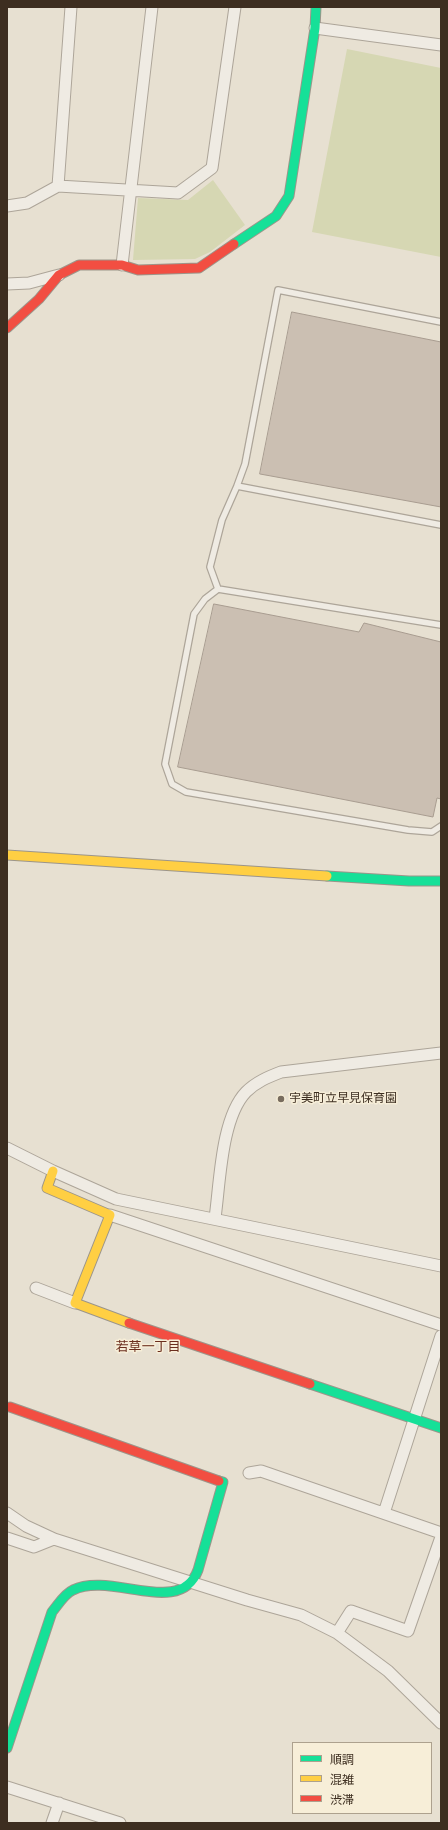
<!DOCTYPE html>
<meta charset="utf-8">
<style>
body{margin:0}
#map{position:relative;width:448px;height:1830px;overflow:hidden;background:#e7e0d1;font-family:Lora,"Noto Sans JP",serif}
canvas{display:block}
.frame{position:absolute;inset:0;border:8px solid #3d2e20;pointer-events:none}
.legend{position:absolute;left:292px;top:1742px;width:140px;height:72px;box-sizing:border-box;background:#f7eed8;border:1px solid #ada18e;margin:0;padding:5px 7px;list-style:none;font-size:12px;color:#3d2e20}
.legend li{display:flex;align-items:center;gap:8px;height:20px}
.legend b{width:20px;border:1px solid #ada18e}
</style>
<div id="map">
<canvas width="448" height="1830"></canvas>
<div class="frame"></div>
<ul class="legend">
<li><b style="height:5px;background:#16e098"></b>順調</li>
<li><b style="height:5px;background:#ffcf43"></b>混雑</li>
<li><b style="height:5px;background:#f24e42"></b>渋滞</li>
</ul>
</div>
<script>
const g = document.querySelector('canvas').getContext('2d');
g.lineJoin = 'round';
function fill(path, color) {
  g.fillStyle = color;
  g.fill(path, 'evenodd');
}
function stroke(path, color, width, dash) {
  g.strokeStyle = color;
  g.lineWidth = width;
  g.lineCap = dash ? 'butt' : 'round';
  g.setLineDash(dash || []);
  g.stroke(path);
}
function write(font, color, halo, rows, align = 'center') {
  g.font = font + ' Lora,"Noto Sans JP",serif';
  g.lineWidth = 3;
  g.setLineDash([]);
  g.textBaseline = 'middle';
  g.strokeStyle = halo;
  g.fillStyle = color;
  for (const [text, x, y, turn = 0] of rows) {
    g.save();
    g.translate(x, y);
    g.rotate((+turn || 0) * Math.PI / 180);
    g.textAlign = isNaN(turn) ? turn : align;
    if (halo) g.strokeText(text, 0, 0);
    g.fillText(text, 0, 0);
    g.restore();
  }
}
const green = new Path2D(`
 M347 49 441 68V257L312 232Z
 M213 180 245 225 210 252 195 259 133 260 138 198 188 200Z`);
const building = new Path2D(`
 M292 312 441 342V507L260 474Z
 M214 604 359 632 364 623 441 642V799L437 798 433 817 178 767Z`);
const lane = new Path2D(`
 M237 486 245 464 278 290 441 322
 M218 589 210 567 222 520 237 486 441 525
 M441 625 218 589 205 599 194 614 165 764 172 784 186 792 408 830 432 832 441 826`);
const street = new Path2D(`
 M315 28 441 45
 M58 186 71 7
 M7 206 27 203 58 186 178 193 212 168 235 7
 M122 265 152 7
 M7 284 29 283 59 275
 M7 1148 53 1171 116 1199 441 1266
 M110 1215 441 1325
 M215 1218C220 1183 221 1118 246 1092 256 1082 268 1077 281 1072L441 1053
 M36 1288 75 1303
 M249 1473 261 1471 441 1533
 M7 1513 26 1526 54 1539 247 1600 301 1615 337 1633 388 1671 441 1723
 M384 1513 441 1336
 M7 1538 34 1547 54 1539
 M337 1633 351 1611 408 1631 441 1537
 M7 1787 120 1823
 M52 1823 59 1803`);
const fast = new Path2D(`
 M234 244 276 216 289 196 315 28 316 7
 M327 876 409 881H441
 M310 1384 441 1428
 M7 1748 52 1612C58 1605 64 1594 73 1590 111 1571 180 1618 198 1570L223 1482 219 1481`);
const slow = new Path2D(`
 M7 855 327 876
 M53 1171 47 1188 110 1215 75 1303 129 1323`);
const jam = new Path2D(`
 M7 328 39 299 59 275 79 265H122L138 270 199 268 234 244
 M129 1323 310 1384
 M10 1407 219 1481`);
const markers = [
 [281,1099,4,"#786c5e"]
];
const poiNames = [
 ["宇美町立早見保育園",289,1099]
];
const neighbourhoodNames = [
 ["若草一丁目",148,1347]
];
fill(green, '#d6d7b3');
fill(building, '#cbbfb2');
stroke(building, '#a89c90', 1);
stroke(lane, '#ada599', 8);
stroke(street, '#ada599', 13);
stroke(fast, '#9c958a', 11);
stroke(slow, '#9c958a', 11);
stroke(jam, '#9c958a', 11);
stroke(lane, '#efebe3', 5.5);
stroke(street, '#efebe3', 11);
stroke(fast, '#16e098', 9);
stroke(slow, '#ffcf43', 9);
stroke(jam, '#f24e42', 9);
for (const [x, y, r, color] of markers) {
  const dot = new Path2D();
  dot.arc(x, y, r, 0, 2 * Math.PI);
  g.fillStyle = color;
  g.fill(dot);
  stroke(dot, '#f7eed8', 1.5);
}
write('12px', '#3d2e20', '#f7eed8', poiNames, 'left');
write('13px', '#6b2e1e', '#f7eed8', neighbourhoodNames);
</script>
